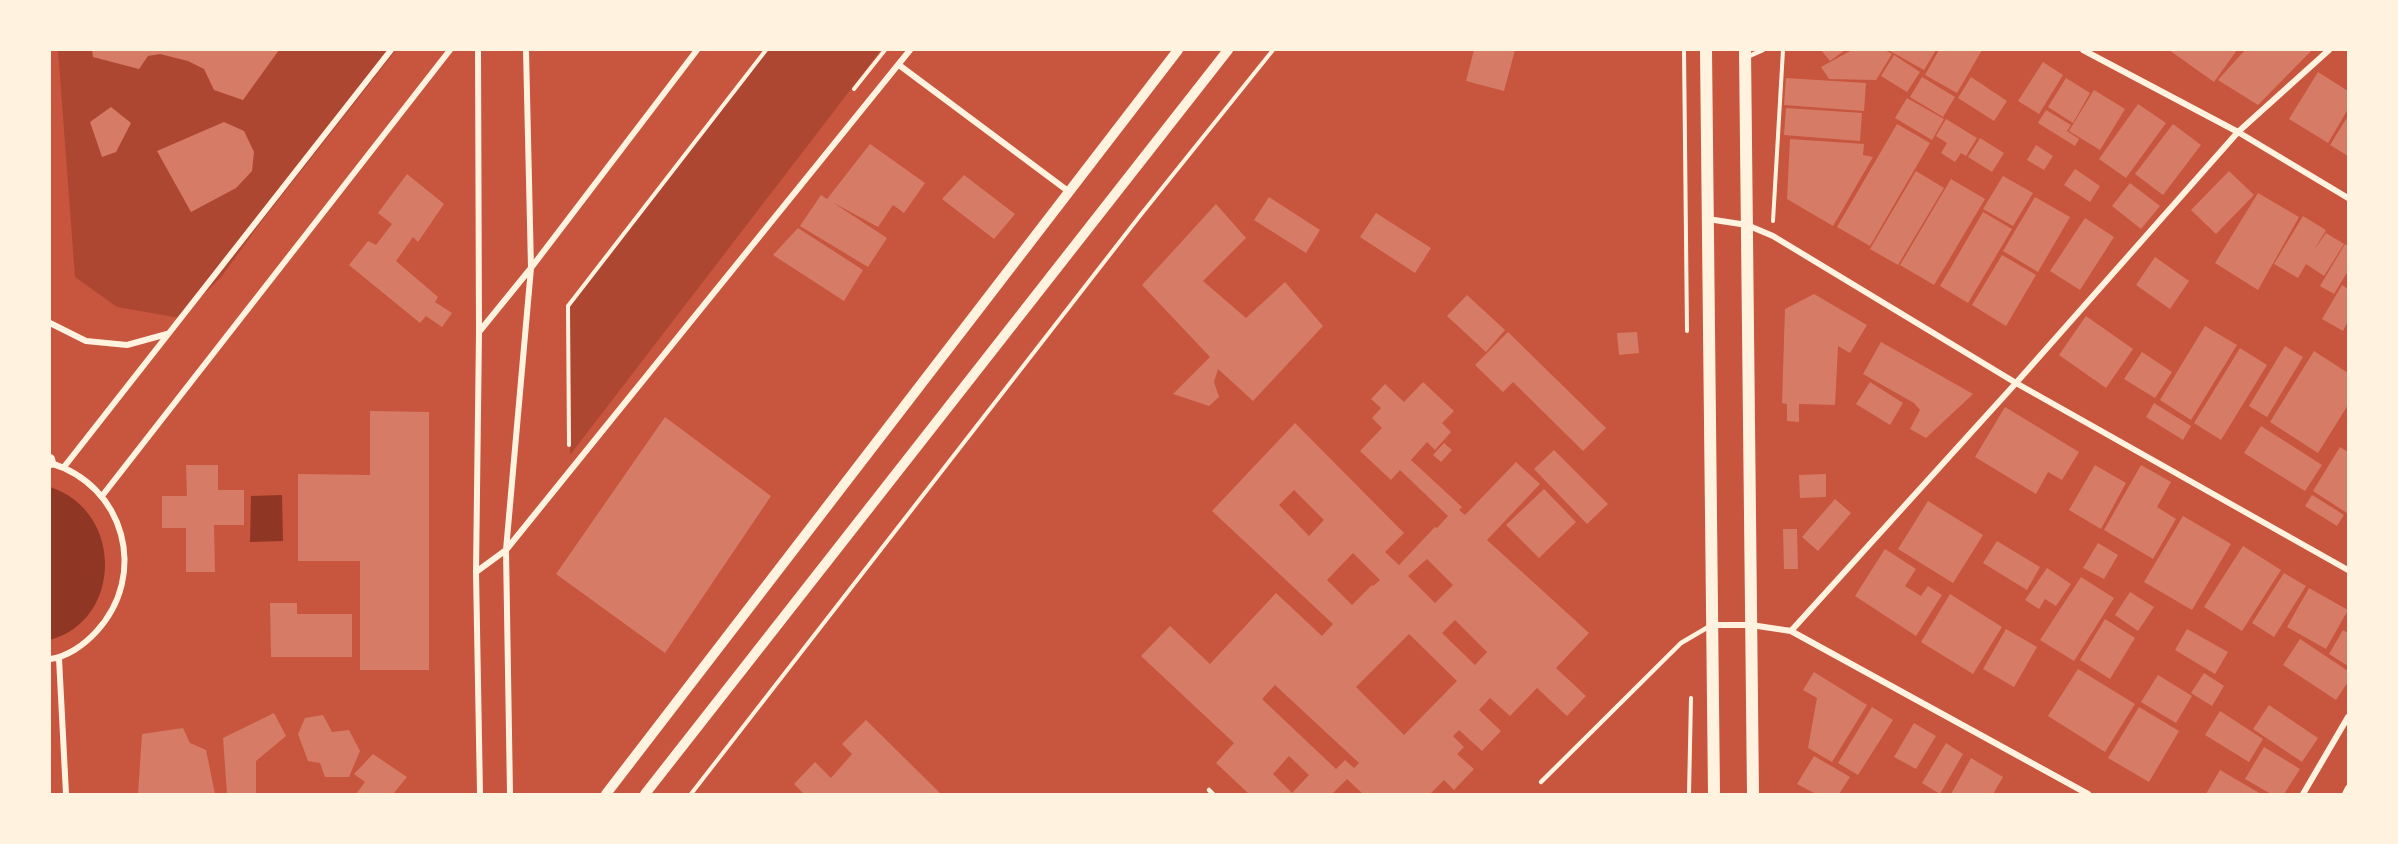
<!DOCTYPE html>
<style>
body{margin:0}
#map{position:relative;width:2398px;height:844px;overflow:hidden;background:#c8553d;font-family:"DejaVu Sans",sans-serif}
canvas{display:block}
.frame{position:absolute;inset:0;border:51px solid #fff3e0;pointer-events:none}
</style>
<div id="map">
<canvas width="2398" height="844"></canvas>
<div class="frame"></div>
</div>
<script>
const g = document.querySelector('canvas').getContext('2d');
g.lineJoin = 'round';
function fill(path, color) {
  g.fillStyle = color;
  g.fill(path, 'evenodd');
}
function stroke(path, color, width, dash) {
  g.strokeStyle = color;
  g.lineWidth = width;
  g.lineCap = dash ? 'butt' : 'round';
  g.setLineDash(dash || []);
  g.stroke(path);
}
const green = new Path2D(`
 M58 50H396L258 226 222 276 180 318 117 307 75 277Z
 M768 50H881L570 455 568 306Z`);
const water = new Path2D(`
 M50 487C124 511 123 620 50 640Z
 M282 495 283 541 250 542 251 496Z`);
const building = new Path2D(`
 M92 50H279L243 100 214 90 204 69 188 61 160 54 148 56 139 69 93 57Z
 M1474 50H1515L1504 91 1466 81Z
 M1821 50H1845L1830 61Z
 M1852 50H1885L1892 54 1876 80 1829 79 1821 67Z
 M1888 50H1936L1924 70Z
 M1939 50H1982L1957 93 1925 75Z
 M2169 50H2237L2214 82Z
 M2245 50H2312L2258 105 2218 80Z
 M1894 55 1920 72 1907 92 1881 76Z
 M2043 62 2063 75 2039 114 2018 101Z
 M2318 72 2348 91V109L2328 143 2289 119Z
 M1922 77 1955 97 1943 117 1910 97Z
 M1971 77 2007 101 1994 121 1958 98Z
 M1786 78 1866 83 1864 111 1784 105Z
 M2066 78 2090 93 2073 123 2048 107Z
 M2094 90 2125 109 2100 150 2069 131Z
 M1907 98 1944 119 1932 140 1895 118Z
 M2138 104 2166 123 2126 178 2099 159Z
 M111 107 131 123 116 152 102 157 90 122Z
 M1786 108 1862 113 1860 141 1784 135Z
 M2046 110 2071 125 2067 131 2079 139 2075 146 2038 123Z
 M2348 116V156L2330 145Z
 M1946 119 1977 138 1966 156 1961 153 1955 162 1941 153 1947 143 1936 136Z
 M224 122 244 131 254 152 252 171 236 188 191 212 157 151Z
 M1897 124 1930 143 1870 246 1837 227Z
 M2173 124 2201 145 2163 195 2135 174Z
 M1980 138 2004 153 1992 172 1968 157Z
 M1790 139 1864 144 1863 155 1873 157 1833 226 1787 199Z
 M870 144 925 183 904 213 893 205 878 227 832 202 887 238 868 267 800 226 821 195 827 199Z
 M2036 145 2053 156 2044 170 2027 160Z
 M2075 169 2100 186 2090 202 2064 185Z
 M1916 171 1944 188 1898 265 1870 249Z
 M2229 171 2254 195 2216 234 2191 210Z
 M407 174 444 204 418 242 413 237 396 261 438 297 435 302 452 313 442 327 426 316 420 323 349 265 368 241 376 245 392 224 378 213Z
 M964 175 1015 214 994 239 942 199Z
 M2003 176 2033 193 2013 226 1983 209Z
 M1951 179 1985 199 1934 285 1900 265Z
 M2130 183 2160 206 2141 229 2112 206Z
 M2258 193 2299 217 2258 290 2215 263Z
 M1269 197 1320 230 1306 253 1254 220Z
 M2035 197 2070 217 2038 272 2003 251Z
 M1216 204 1246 238 1203 281 1246 318 1285 282 1323 326 1253 401 1218 369 1214 382 1219 397 1209 406 1173 394 1210 357 1142 285Z
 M1983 212 2012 229 1968 303 1940 286Z
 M1376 213 1431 248 1415 273 1360 237Z
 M2303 216 2326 230 2314 250 2326 233 2344 244 2324 276 2306 264 2298 278 2274 264Z
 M2085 218 2114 237 2080 290 2050 271Z
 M798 228 863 270 844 301 773 255Z
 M2345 244 2348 246V271L2334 294 2320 286Z
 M2002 255 2036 275 2006 326 1972 305Z
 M2155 257 2189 281 2170 309 2136 285Z
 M2342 285 2348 289V321L2343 331 2322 319Z
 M1814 294 1867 325 1850 353 1838 346 1835 405 1799 404V422L1787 421V404L1782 403 1785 309Z
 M1467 295 1505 330 1486 352 1447 316Z
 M2086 316 2133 349 2106 388 2059 355Z
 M2205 326 2237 345 2191 420 2160 400Z
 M1508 332 1606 428 1583 451 1513 382 1503 392 1475 365Z
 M1637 332 1639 353 1619 355 1617 333Z
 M1881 342 1973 394 1926 438 1910 429 1920 410 1914 403 1863 374Z
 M2285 346 2303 357 2267 417 2249 406Z
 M2240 348 2267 365 2221 440 2194 423Z
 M2314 351 2348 373V405L2318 453 2270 422Z
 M2142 352 2172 372 2155 398 2124 379Z
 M1423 382 1454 411 1442 423 1451 432 1435 450 1427 442 1411 460 1462 507 1459 510 1465 515 1516 462 1540 484 1487 540 1589 633 1556 668 1586 696 1567 716 1537 688 1510 716 1490 698 1479 710 1501 731 1482 751 1459 730 1453 736 1464 747 1457 754 1474 769 1454 790 1444 780 1430 794H1363L1347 779 1332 794H1249L1216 763 1234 743 1141 656 1170 626 1210 664 1276 593 1322 636 1333 624 1212 511 1295 423 1404 533 1385 552 1399 565 1435 527 1437 528 1448 516 1400 470 1391 480 1360 451 1382 428 1372 418 1381 408 1371 399 1385 384 1404 402ZM1294 490 1324 520 1309 536 1279 505ZM1353 553 1380 580 1373 586 1372 585 1352 605 1327 580ZM1427 559 1453 585 1435 603 1408 576ZM1455 620 1487 652 1475 665 1442 633ZM1409 634 1457 681 1404 735 1356 687ZM1275 685 1359 763 1354 768 1345 760 1336 769 1262 699ZM1289 756 1309 775 1292 793 1273 774Z
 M1870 382 1903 403 1890 425 1856 404Z
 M2154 403 2191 426 2183 440 2146 417Z
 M2005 407 2079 452 2062 480 2048 472 2036 494 1975 457Z
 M370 411 429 412V670H360V561H298V474L370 475Z
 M665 417 771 496 665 653 556 574Z
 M2261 426 2322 465 2305 491 2244 453Z
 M1444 443 1452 450 1441 462 1433 455Z
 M2340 447 2348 452 2347 513 2313 491Z
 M1554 450 1608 504 1587 524 1534 469Z
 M186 465H218V490H244V525H214L215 572H186V528H162V496H187Z
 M2095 465 2126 483 2101 529 2069 510Z
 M2141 465 2171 482 2157 507 2176 519 2153 559 2104 530Z
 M1826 474V497L1800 498 1799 475Z
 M1544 489 1576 522 1539 558 1506 525Z
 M2312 495 2344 515 2337 526 2305 506Z
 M1835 499 1851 513 1818 551 1802 537Z
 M1928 501 1983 535 1953 583 1898 549Z
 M2183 516 2231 544 2192 610 2144 582Z
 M1783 529H1797L1798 569H1784Z
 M1997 541 2040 567 2027 590 1983 563Z
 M2098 543 2118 555 2104 579 2083 568Z
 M2243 546 2281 570 2242 631 2204 607Z
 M1885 549 1916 569 1905 586 1921 596 1928 586 1942 595 1916 636 1855 596Z
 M2047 568 2071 584 2056 606 2045 599 2039 609 2025 600Z
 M2284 573 2306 586 2274 637 2252 623Z
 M2081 577 2114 598 2074 661 2040 640Z
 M2309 588 2348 610 2326 649 2287 627Z
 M2130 592 2154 607 2138 631 2115 615Z
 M1950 594 2002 627 1973 674 1921 642Z
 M270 603H297V614H352V657H271Z
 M2105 619 2135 638 2110 679 2080 660Z
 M2006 629 2037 647 2014 687 1983 669Z
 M2187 629 2228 652 2215 674 2175 650Z
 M2343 630 2348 633V666L2329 654Z
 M2300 639 2348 671V682L2336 700 2283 665Z
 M2078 669 2135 704 2105 752 2048 716Z
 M1814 672 1867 705 1832 762 1808 748 1817 698 1803 690Z
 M2204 673 2224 686 2212 706 2191 693Z
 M2158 675 2192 696 2176 723 2141 702Z
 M2269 705 2318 738 2302 762 2253 729Z
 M1872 707 1893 720 1858 775 1838 763Z
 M2139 707 2179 731 2149 782 2108 758Z
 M2220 711 2263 739 2249 762 2205 735Z
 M274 713 286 736 256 761V794H227L223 738Z
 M323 715 332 732 349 730 360 751 349 777H325L320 763 308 761 298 734 305 718Z
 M866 720 941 794H804L794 784 815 762 831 778 852 754 842 744Z
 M1914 723 1936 736 1916 769 1894 757Z
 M183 728 190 743 206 750 215 794H138L142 734Z
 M1946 743 1963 754 1940 794 1922 783Z
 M2264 747 2300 769 2284 794H2271L2245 779Z
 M373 754 407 777 393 794H356L365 782 354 774Z
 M1814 756 1850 777 1839 794H1816L1797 784Z
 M1971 758 2003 777 1993 794H1951Z
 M2220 770 2261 794H2206Z`);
const path = new Path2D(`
 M1684 50 1687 331
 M854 89 885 50
 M1773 221 1783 50
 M569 445 568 306 766 50
 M691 794 1139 217 1273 50
 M1689 794 1691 698`);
const service = new Path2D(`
 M1747 57 1763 50
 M1541 782 1681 643 1710 626
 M1209 790 1213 794`);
const minor = new Path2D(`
 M478 50 479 332 476 572 480 794
 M2083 50 2238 132 2348 198
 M899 65 1068 191
 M1708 219 1747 225 1773 236 2016 383 2348 570
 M50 323 86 341 127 345 167 334
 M479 332 531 268 697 50
 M64 467 391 50
 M102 496 450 50
 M476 572 506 550 910 50
 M1712 625H1751L1791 631 2088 794
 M1791 631 2016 383 2238 132 2329 50
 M59 658 66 794
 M50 659C67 657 84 645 96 632 149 575 125 485 50 463
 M510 794 506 550 531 268 526 50
 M2303 794 2348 717
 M2345 794 2348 788`);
const tertiary = new Path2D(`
 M50 459 51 463
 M606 794 1178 50
 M645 794 1228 50`);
const secondary = new Path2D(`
 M1706 50 1714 794
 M1745 50 1753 794`);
fill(green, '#ae4732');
fill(water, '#8f3625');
fill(building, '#d67c66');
stroke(path, '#fff3e0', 4);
stroke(service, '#fff3e0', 4.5);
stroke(minor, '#fff3e0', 6);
stroke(tertiary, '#fff3e0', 10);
stroke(secondary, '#fff3e0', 12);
</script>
